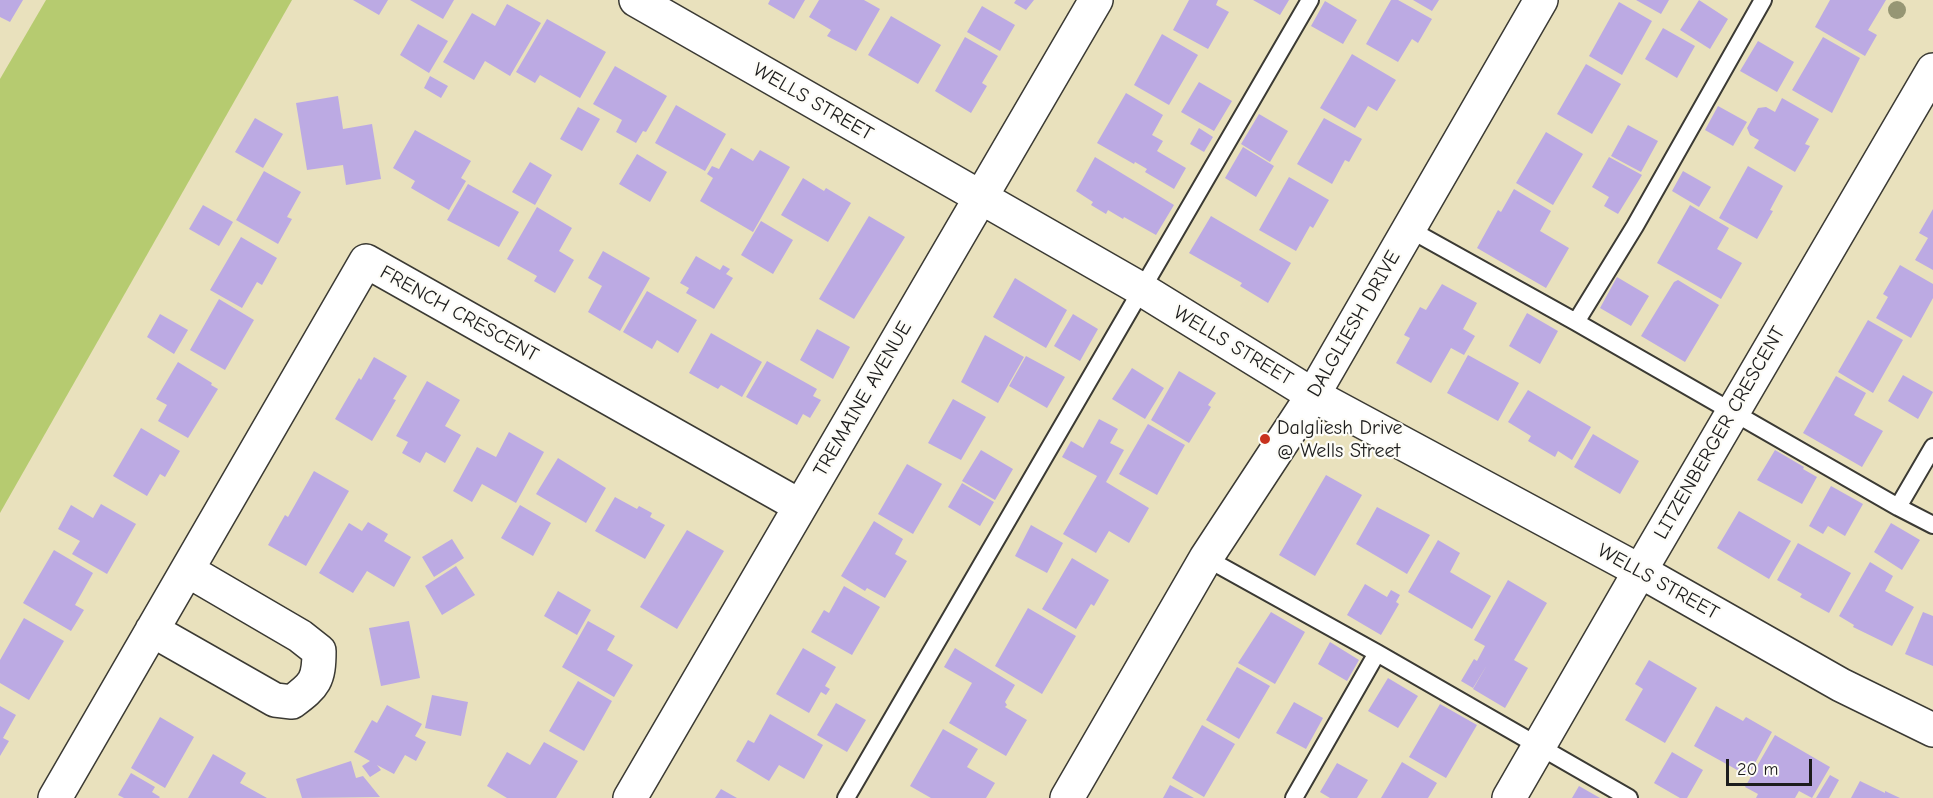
<!DOCTYPE html>
<style>
body{margin:0}
#map{position:relative;width:1933px;height:798px;overflow:hidden;background:#e9e1bd;font-family:"Comic Neue",sans-serif}
canvas{display:block}
.scale{position:absolute;left:1726px;top:759px;width:86px;height:27px;box-sizing:border-box;border:3px solid #1c1c1c;border-top:0;padding-left:8px;font-size:18px;line-height:21px;white-space:nowrap;color:#1c1c1c;-webkit-text-stroke:4px #fdfcf7;paint-order:stroke}
</style>
<div id="map">
<canvas width="1933" height="798"></canvas>
<div class="scale">20 m</div>
</div>
<script>
const g = document.querySelector('canvas').getContext('2d');
g.lineJoin = 'round';
function fill(path, color) {
  g.fillStyle = color;
  g.fill(path, 'evenodd');
}
function stroke(path, color, width, dash) {
  g.strokeStyle = color;
  g.lineWidth = width;
  g.lineCap = dash ? 'butt' : 'round';
  g.setLineDash(dash || []);
  g.stroke(path);
}
function write(font, color, halo, rows, align = 'center') {
  g.font = font + ' "Comic Neue",sans-serif';
  g.lineWidth = 4.5;
  g.setLineDash([]);
  g.textBaseline = 'middle';
  g.strokeStyle = halo;
  g.fillStyle = color;
  for (const [text, x, y, turn = 0] of rows) {
    g.save();
    g.translate(x, y);
    g.rotate((+turn || 0) * Math.PI / 180);
    g.textAlign = isNaN(turn) ? turn : align;
    if (halo) g.strokeText(text, 0, 0);
    g.fillText(text, 0, 0);
    g.restore();
  }
}
const green = new Path2D(`
 M46 0H292L0 513V79Z`);
const building = new Path2D(`
 M0 0H23L10 22 0 17Z
 M353 0H388L379 15Z
 M410 0H454L443 19Z
 M770 0H805L794 19 768 4Z
 M819 0H864L880 9 856 51 827 36 831 30 809 17Z
 M1016 0H1034L1026 10 1014 3Z
 M1189 0H1218L1216 5 1229 12 1208 49 1173 30Z
 M1253 0H1289L1280 15Z
 M1391 0H1398L1432 19 1418 43 1412 39 1398 62 1366 44Z
 M1413 0H1439L1432 11Z
 M1636 0H1669L1661 14Z
 M1699 0 1728 19 1710 49 1680 30Z
 M1830 0H1886L1868 30 1877 35 1865 56 1815 27Z
 M1325 1 1357 20 1343 44 1311 26Z
 M1619 2 1652 21 1622 75 1589 56Z
 M507 4 541 23 510 76 485 61 474 80 443 62 472 13 495 26Z
 M982 6 1015 25 1000 51 967 32Z
 M891 16 941 45 918 84 868 55Z
 M547 19 606 52 580 98 540 75 535 83 516 72Z
 M418 24 448 41 429 73 400 55Z
 M1663 28 1695 46 1677 78 1645 59Z
 M1162 34 1198 55 1169 105 1134 85Z
 M965 37 998 56 982 83 987 86 971 113 935 91Z
 M1823 37 1860 58 1832 113 1792 90Z
 M1758 41 1794 62 1777 92 1740 71Z
 M1352 54 1396 80 1377 111 1368 106 1355 128 1320 108Z
 M1586 64 1621 84 1592 134 1557 114Z
 M615 66 667 96 646 132 643 131 636 143 616 132 622 120 593 104Z
 M430 76 448 86 441 98 424 88Z
 M1199 82 1232 101 1214 131 1181 112Z
 M1126 93 1163 115 1152 135 1163 141 1157 151 1186 168 1174 189 1145 172 1147 169 1135 162 1134 164 1097 143Z
 M338 96 343 129 372 124 381 179 346 185 343 165 307 170 296 103Z
 M1782 98 1819 119 1805 144 1810 146 1795 172 1754 148 1759 140 1750 135 1747 128 1758 108 1766 107 1775 112Z
 M676 105 726 134 705 171 655 143Z
 M1718 106 1747 122 1733 146 1705 130Z
 M578 107 600 119 582 151 560 139Z
 M1259 114 1288 131 1270 162 1241 144Z
 M255 118 283 134 263 168 235 152Z
 M1324 118 1362 139 1349 162 1345 160 1332 184 1297 164Z
 M1628 125 1658 141 1641 172 1611 156Z
 M1199 128 1213 137 1204 152 1190 144Z
 M415 130 471 161 461 178 466 181 449 210 411 188 415 181 393 168Z
 M1546 132 1583 154 1553 205 1516 183Z
 M1243 147 1274 166 1256 197 1225 178Z
 M731 148 753 161 760 150 790 167 753 232 700 201 713 178 707 174 712 166 719 169Z
 M637 154 667 172 650 202 619 184Z
 M1095 157 1174 205 1156 235 1124 217 1123 219 1108 210 1106 214 1091 205 1093 202 1076 191Z
 M1609 157 1642 175 1618 214 1604 206 1609 197 1592 187Z
 M530 162 552 175 535 205 512 192Z
 M1748 166 1783 186 1770 210 1773 211 1757 239 1719 218Z
 M264 171 301 192 287 217 292 219 278 244 236 220Z
 M1683 171 1711 187 1699 207 1672 191Z
 M1289 177 1329 200 1313 228 1310 226 1296 251 1259 230Z
 M803 178 824 191 826 188 851 203 828 242 781 215Z
 M468 184 519 212 499 247 447 220Z
 M1514 189 1551 211 1540 231 1569 248 1546 288 1477 248 1498 210 1501 212Z
 M203 205 233 222 219 246 189 229Z
 M1690 205 1729 228 1717 249 1742 263 1721 299 1657 263Z
 M537 207 572 228 559 251 574 260 555 293 534 281 537 276 507 259Z
 M1933 209V270L1915 260 1928 238 1919 233Z
 M869 216 905 237 854 319 819 299Z
 M1211 216 1291 263 1268 303 1240 286 1242 283 1189 253Z
 M761 221 793 240 773 274 741 255Z
 M241 237 277 258 262 285 257 282 242 308 210 290Z
 M603 251 650 278 620 331 588 312 602 286 588 278Z
 M696 256 720 270 723 265 730 269 726 274 733 278 714 309 686 293 689 288 680 283Z
 M1900 265 1933 284V298L1911 338 1876 318 1888 297 1883 294Z
 M1617 277 1649 296 1631 326 1600 308Z
 M1015 278 1067 310 1046 348 993 317Z
 M1678 280 1719 305 1685 362 1641 336 1674 282Z
 M1442 284 1477 303 1463 329 1475 336 1464 355 1451 348 1431 383 1396 363 1410 338 1404 335 1420 307 1426 310Z
 M647 291 697 320 678 353 657 340 652 349 623 332Z
 M219 299 254 320 225 370 190 350Z
 M1527 313 1558 331 1540 364 1509 346Z
 M160 314 188 330 174 354 147 337Z
 M1073 314 1098 329 1080 361 1054 346Z
 M1868 320 1903 340 1873 393 1838 372Z
 M817 329 850 347 833 379 800 360Z
 M711 333 762 362 742 397 721 385 718 389 689 373Z
 M985 335 1024 357 998 403 961 382Z
 M1468 355 1519 383 1498 421 1447 393Z
 M1026 356 1065 377 1047 408 1009 386Z
 M374 357 407 376 393 399 396 400 372 441 335 419 359 378 361 380Z
 M767 361 817 389 813 396 821 400 810 418 803 414 797 425 746 397Z
 M178 362 212 383 211 385 218 389 188 438 158 421 167 405 156 399Z
 M1132 368 1164 388 1145 419 1112 399Z
 M1179 371 1216 393 1208 405 1211 407 1189 443 1151 420Z
 M1903 375 1933 392 1918 419 1888 401Z
 M1836 376 1866 393 1854 415 1883 431 1862 467 1803 433Z
 M427 381 460 400 445 426 461 435 445 463 426 452 420 463 402 453 408 442 396 436Z
 M1528 390 1591 427 1572 460 1558 451 1555 457 1528 441 1531 436 1508 422Z
 M953 399 986 417 961 460 928 443Z
 M1099 419 1118 429 1110 443 1124 450 1106 482 1149 508 1129 543 1109 531 1096 553 1063 534 1097 476 1062 457 1071 441 1083 448Z
 M1148 424 1185 445 1157 495 1119 474Z
 M141 428 180 451 165 477 160 474 147 496 113 476Z
 M509 432 544 452 516 503 482 484 472 502 453 491 477 447 496 457Z
 M1593 434 1639 461 1620 494 1574 467Z
 M981 450 1013 469 995 500 962 481Z
 M1775 450 1804 467 1803 469 1817 477 1802 504 1757 480Z
 M558 458 606 488 586 523 536 494Z
 M907 464 942 484 913 534 878 514Z
 M314 471 349 491 306 566 268 545 285 515 288 517Z
 M1326 475 1362 495 1315 576 1279 555Z
 M962 483 994 502 980 526 948 507Z
 M1831 486 1863 504 1845 536 1828 526 1823 534 1809 526Z
 M615 497 637 509 639 506 652 513 650 517 665 525 645 559 595 531Z
 M101 504 136 524 107 574 72 554 80 541 58 529 71 505 93 518Z
 M520 505 551 523 533 556 501 538Z
 M1377 507 1430 535 1407 574 1356 544Z
 M1739 511 1791 541 1769 579 1717 548Z
 M874 521 903 539 895 554 907 561 885 598 867 588 865 591 841 576Z
 M368 522 388 534 384 541 411 557 394 587 367 571 353 593 319 573 349 523 362 531Z
 M1891 523 1920 540 1902 570 1874 552Z
 M1031 525 1063 543 1047 573 1015 556Z
 M687 530 724 551 677 629 640 607Z
 M452 539 464 558 434 577 422 557Z
 M1438 540 1460 553 1450 572 1491 596 1472 629 1408 592Z
 M1798 543 1851 573 1829 613 1800 597 1802 594 1777 580Z
 M54 550 93 573 75 605 84 610 71 631 23 603Z
 M1072 558 1109 580 1094 606 1091 604 1076 629 1042 609Z
 M1870 562 1893 576 1885 591 1914 607 1892 646 1853 627 1854 625 1839 616Z
 M456 566 475 595 442 615 425 586Z
 M1508 580 1547 603 1514 660 1528 668 1505 708 1473 689 1487 665 1473 688 1461 681 1474 659 1477 661 1485 646 1474 640Z
 M1365 584 1387 597 1391 590 1400 595 1396 602 1399 604 1381 635 1347 615Z
 M844 586 880 607 852 655 811 632 824 610 829 613Z
 M558 591 591 610 577 635 544 616Z
 M1028 608 1076 636 1042 694 995 666Z
 M1271 612 1305 632 1275 684 1238 663Z
 M1923 612 1933 616V666L1905 654Z
 M24 618 64 641 29 700 0 683V660Z
 M409 621 420 678 381 686 369 628Z
 M588 621 615 636 607 650 633 665 614 697 562 667Z
 M1330 642 1359 660 1347 681 1318 664Z
 M803 648 836 667 825 686 830 689 826 695 821 692 809 713 776 694Z
 M955 648 1015 685 1005 702 1007 705 1005 707 1027 720 1006 756 949 723 972 683 944 667Z
 M1649 660 1697 688 1665 743 1625 720 1643 689 1635 684Z
 M1237 667 1270 686 1239 739 1206 720Z
 M1388 678 1418 696 1398 728 1368 711Z
 M578 681 612 701 584 751 549 731Z
 M432 695 468 702 461 736 425 728Z
 M1294 702 1323 718 1306 749 1276 733Z
 M836 703 866 720 847 752 817 735Z
 M1440 704 1477 725 1446 778 1409 757Z
 M387 705 422 724 415 736 426 742 416 761 405 755 394 774 377 765 381 770 370 777 362 766 370 761 354 752 372 720 377 723Z
 M0 706 16 715 3 738 9 741 0 756Z
 M1716 706 1743 721 1746 717 1772 732 1748 776 1694 746Z
 M770 714 823 745 804 779 779 765 769 781 736 761 748 740 754 743Z
 M160 717 194 737 165 788 131 768Z
 M1202 725 1235 744 1204 797 1172 778Z
 M943 729 978 749 967 767 995 783 986 798H931L910 786Z
 M1775 735 1830 767 1812 798 1799 791 1795 798H1756L1758 794 1745 787Z
 M544 742 578 761 556 798H507L487 786 507 752 530 765Z
 M1672 752 1703 770 1687 798H1680L1654 783Z
 M213 754 246 773 240 783 267 798H188Z
 M351 761 356 778 363 776 380 797 302 798 296 779Z
 M1402 762 1437 783 1428 798H1381Z
 M1337 763 1368 780 1357 798H1330L1320 792Z
 M131 773 155 787 152 792 160 797 159 798H124L118 795Z
 M1830 775 1839 780 1829 798H1816Z
 M1860 781 1885 793V791L1900 798H1851Z
 M1170 785 1194 798H1163Z
 M1579 786 1600 798H1572Z
 M721 789 737 798H715Z`);
const service = new Path2D(`
 M1409 229 1576 322 1898 507 1933 525
 M1576 322 1635 226 1763 0
 M1898 507 1933 447
 M1206 558 1377 653 1629 798
 M846 798 1310 0
 M1294 798 1377 653`);
const minor = new Path2D(`
 M636 0 1141 289 1313 395 1640 571 1841 685 1933 730
 M152 630 275 700 292 702C315 685 319 680 319 651L300 636 187 570
 M55 798 366 261 800 506
 M630 798 1096 0
 M1509 798 1640 571 1933 70`);
const tertiary = new Path2D(`
 M1067 798 1206 558 1313 395 1541 0`);
const trees = [
 [1897,10]
];
const markers = [
 [1265,439,6,"#c8321e"]
];
const streetNames = [
 ["WELLS STREET",813,102,30],
 ["FRENCH CRESCENT",459,314,29],
 ["DALGLIESH DRIVE",1354,324,-60],
 ["WELLS STREET",1233,346,31],
 ["TREMAINE AVENUE",863,399,-60],
 ["LITZENBERGER CRESCENT",1720,433,-60],
 ["WELLS STREET",1658,582,29]
];
const poiNames = [
 ["Dalgliesh Drive",1277,428],
 ["@ Wells Street",1277,451]
];
fill(green, '#b6cb70');
fill(building, '#bcaae3');
stroke(service, '#3b3a34', 20);
stroke(minor, '#3b3a34', 36);
stroke(tertiary, '#3b3a34', 36);
stroke(service, '#fff', 16);
stroke(minor, '#fff', 33);
stroke(tertiary, '#fff', 33);
g.fillStyle = '#969674';
for (const [x, y] of trees) {
  g.beginPath();
  g.arc(x, y, 9, 0, 2 * Math.PI);
  g.fill();
}
for (const [x, y, r, color] of markers) {
  const dot = new Path2D();
  dot.arc(x, y, r, 0, 2 * Math.PI);
  g.fillStyle = color;
  g.fill(dot);
  stroke(dot, '#fdfcf7', 2);
}
write('20px', '#1c1c1c', '#fdfcf7', streetNames);
write('20px', '#1c1c1c', '#fdfcf7', poiNames, 'left');
</script>
